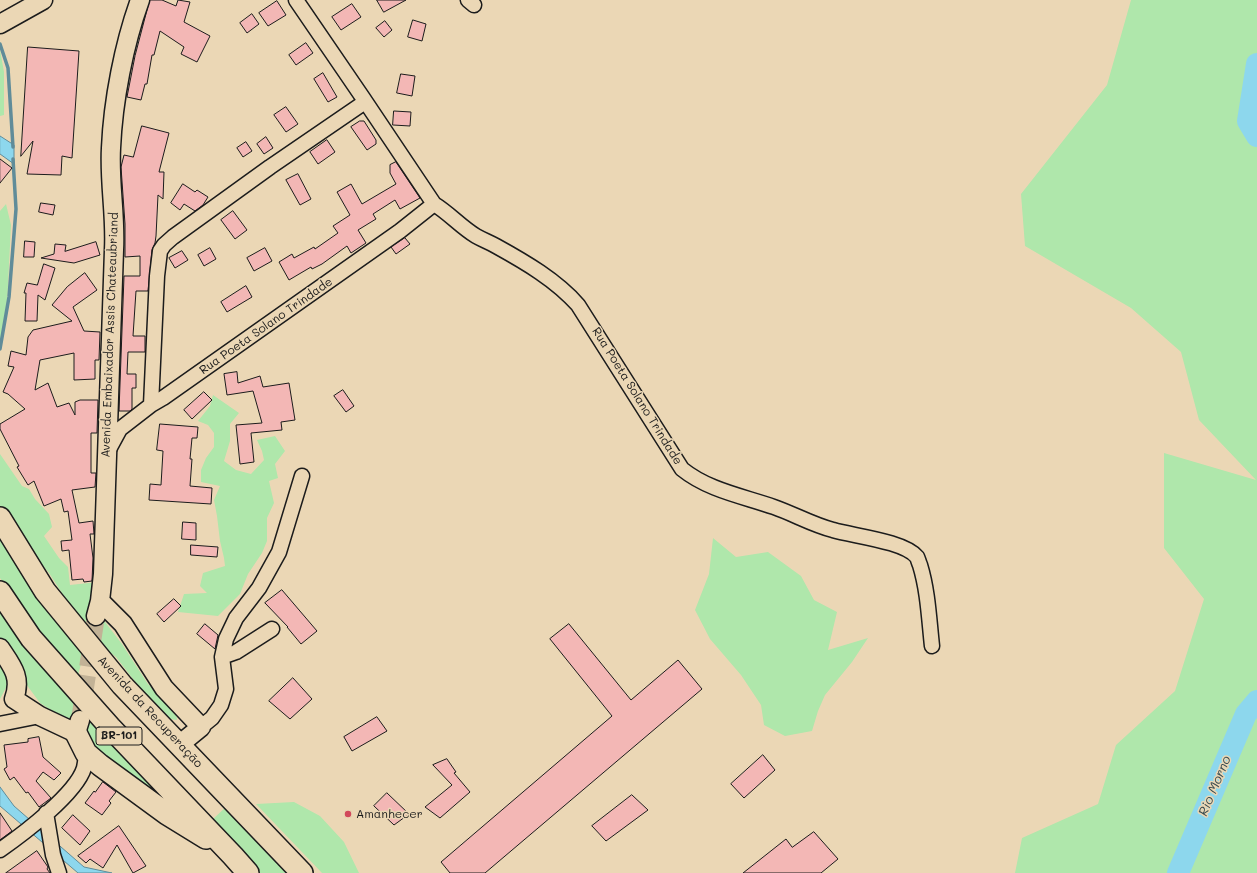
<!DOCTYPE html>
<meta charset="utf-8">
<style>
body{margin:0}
canvas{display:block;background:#ebd7b5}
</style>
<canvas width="1257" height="873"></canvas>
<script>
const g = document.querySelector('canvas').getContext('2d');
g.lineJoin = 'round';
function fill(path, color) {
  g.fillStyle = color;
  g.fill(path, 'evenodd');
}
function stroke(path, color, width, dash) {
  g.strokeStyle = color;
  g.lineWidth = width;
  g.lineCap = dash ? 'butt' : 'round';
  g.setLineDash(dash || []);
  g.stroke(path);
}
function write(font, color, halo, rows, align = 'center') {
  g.font = font + ' Mali,sans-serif';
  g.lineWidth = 3;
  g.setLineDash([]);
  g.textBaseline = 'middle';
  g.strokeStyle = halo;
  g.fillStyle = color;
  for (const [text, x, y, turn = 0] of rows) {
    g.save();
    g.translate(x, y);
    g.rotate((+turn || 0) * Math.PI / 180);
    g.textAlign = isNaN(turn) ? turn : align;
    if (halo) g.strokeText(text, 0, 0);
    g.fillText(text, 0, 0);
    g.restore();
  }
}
const green = new Path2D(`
 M1131 0H1257V873H1015L1022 838 1098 804 1116 745 1175 691 1204 599 1164 548V453L1256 480 1199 420 1181 352 1131 308 1025 246 1021 194 1107 85Z
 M0 50 4 72V115L0 116Z
 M6 204 11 225 7 306 0 349V211Z
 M213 395 239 413 230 424V441L224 461 236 470 251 474 264 460 262 451 257 440 275 436 285 451 275 464 278 478 269 481 274 503 267 518V541L262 553 248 574 240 594 218 616 178 612 184 594 207 593 200 586 203 573 225 566 224 558 220 541 217 516 214 500 220 486 201 482V470L206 458 214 447V433L208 425 198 421 210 406Z
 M0 454 22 486 29 489 35 499 49 514 52 527 44 536 59 558 68 567 70 585 98 582 87 617 86 624 67 601 49 573 22 542 0 510Z
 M0 535 84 653 77 679 21 610 0 578Z
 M713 538 736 557 768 552 801 576 814 600 837 612 828 650 868 638 852 662 825 695 818 711 812 731 785 736 764 725 761 705 741 675 710 639 695 610 709 574Z
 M0 608 191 824 102 764 78 728 40 703 18 673 0 646Z
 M102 618 122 644 148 684 176 710 177 720 169 719 142 691 116 657 99 644 98 639Z
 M0 658 10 680 0 699Z
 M294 802 320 816 344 842 359 873H322L256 804Z
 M227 806 292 873H260L213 819Z`);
const water = new Path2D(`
 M0 136 14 145V164L0 154Z
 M0 787 14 806 84 867 112 873H78L0 806Z`);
const stream = new Path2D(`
 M0 44 8 68 13 147
 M0 349 9 297 16 209 13 159`);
const river = new Path2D(`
 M1257 64 1248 121 1257 136
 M1178 873 1246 714 1257 701`);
const building = new Path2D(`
 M150 0H162L176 6 178 0 190 2 184 22 210 36 197 62 181 54 184 47 160 31 154 55H152L147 84H145L141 100 127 97 135 56Z
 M377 0H406L384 12Z
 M277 1 286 15 268 26 259 13Z
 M352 4 361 17 341 30 332 17Z
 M252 14 259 24 247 33 240 23Z
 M413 20 426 24 422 41 408 37Z
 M385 21 392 30 384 37 376 28Z
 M306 43 313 53 296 65 289 55Z
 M28 47 79 51 72 158 62 156 61 175 27 174 33 141 21 156Z
 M323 73 337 97 328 102 314 79Z
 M401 74 415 76 412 96 397 93Z
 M286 107 298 124 286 132 274 115Z
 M394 111 411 112 410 126 393 125Z
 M360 121H364L376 140V144L367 150 351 127Z
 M142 126 169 133 159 172H164L163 199 158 195 156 236 155 243 152 250 148 291H136L133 336H145V352H128L127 374H136V388H132V409L130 411H119L124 276H140V256L125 257V224L121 167 124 155 133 157Z
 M266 137 273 148 264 154 257 144Z
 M327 140 335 152 318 164 310 152Z
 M246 142 252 151 243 157 237 148Z
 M0 159 12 168 0 183Z
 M396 162 420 198 400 209 395 200 373 214 376 219 358 230 366 243 351 253 347 246 322 264 312 269 311 267 289 280 279 262 292 254 294 258 314 247 315 249 338 233 333 226 350 215 337 192 351 184 362 204 396 184 390 173V165Z
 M298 174 311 199 300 205 286 180Z
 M183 184 195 192 197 190 208 197 203 205 195 211 184 204 180 210 171 203Z
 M41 203 55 205 53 215 39 212Z
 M233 211 247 230 235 239 221 220Z
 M405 238 410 244 396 254 391 247Z
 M25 241 35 242 34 257H24Z
 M96 242 100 255 74 263 41 258 54 254 55 244 66 245 65 251Z
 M210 248 216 259 204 266 198 255Z
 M265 248 272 261 254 271 247 258Z
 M182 251 188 260 175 268 169 258Z
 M44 264 55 268 45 300 38 295 37 321H25L26 293H24L27 283 37 285Z
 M85 273 97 290 73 307 84 331 100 332 99 360H95V379L74 380V353L40 360 35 390 48 383 57 407 69 403 75 415V402L80 400H98L97 433H91V473H96L95 487 72 490 79 523 93 521 94 534H90L93 558 92 581 84 582 83 579 72 580 69 550 62 551 61 541 72 540 68 511 64 512 61 499 44 506 34 481 28 485 17 467 19 466 0 429V424L25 409 8 394 3 392 14 367 8 366 11 351 26 355 28 337 33 330 72 321 52 305 67 287Z
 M246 286 252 297 227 312 221 302Z
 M237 372 238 383 260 376 263 387 289 383 295 420 281 422 282 430 251 433 254 462 240 464 236 425 262 423 253 391 227 395 224 374Z
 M343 390 354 406 346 412 334 396Z
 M204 392 212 400 192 419 184 410Z
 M160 424 198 427 197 438H192L190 459H192L190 486 212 488 211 504 149 500 150 484 161 485 163 451 157 450Z
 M183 522 196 523V540L182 539Z
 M191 545 218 547 217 557 191 555Z
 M282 590 317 631 301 644 287 627H288L265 603Z
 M174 599 181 606 164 622 157 614Z
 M205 624 218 635 215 649 197 634Z
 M569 624 631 700 678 660 702 689 485 873H450L441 862 612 716 550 639Z
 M293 678 312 699 290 719 269 701Z
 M377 717 387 731 352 751 344 737Z
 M39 737 43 757 61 773 54 780 43 772 36 781 51 798 39 807 28 792 26 793 14 777 10 780 4 769 7 767 4 745 28 742V739Z
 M763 755 775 770 744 798 731 784Z
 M447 759 456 772 454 773 470 792 440 818 425 807 452 785 433 765Z
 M103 782 116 792 109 801 111 803 102 815 85 803 94 791 95 792Z
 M387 793 409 814 394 825 374 806Z
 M632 795 648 810 606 841 592 826Z
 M0 813 12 831 0 840Z
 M73 815 90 831 80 845 62 828Z
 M119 826 146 866 133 873 117 845 103 868 90 859 86 863 78 856Z
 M814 832 838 859 821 873H743L786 839 792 847Z
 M37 851 48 867 47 869 50 873H6Z`);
const majorTunnel = new Path2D(`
 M80 720 96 616`);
const minor = new Path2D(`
 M296 0 363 98 434 204C449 213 461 227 476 236 483 240 489 242 496 246 525 262 556 280 578 305L682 469C708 490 742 496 774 507 794 514 813 525 833 530 853 536 904 541 917 557 918 559 919 563 920 565 928 591 929 619 932 646
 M468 0 474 5
 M151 405 157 276 160 251 164 245 173 237 270 167 365 102
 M107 453 120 429 151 405 163 398 400 231 434 204
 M222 657 236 652 272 629
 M0 724 40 716
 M201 727 212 718 221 705 226 689 222 657 226 639 236 618 259 588 279 552 302 476
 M46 813 53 855 59 873
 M0 850C23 834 76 794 84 768 85 763 86 758 86 753`);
const major = new Path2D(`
 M0 24 43 0
 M100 601 123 624 164 688 201 727 179 745
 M96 616 100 601 103 574C106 466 110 358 114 250 116 216 109 182 111 148 113 101 124 44 140 0
 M0 648C12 666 22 677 14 699
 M14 699 40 716 76 733 80 720`);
const highway = new Path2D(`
 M0 518 45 591 122 685 302 873
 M0 592 31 638 110 727 233 856 248 873
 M76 733 86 753 100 765 167 814 206 838`);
const markers = [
 [348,814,4,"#d1495b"]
];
const shields = [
 [119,736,46]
];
const shieldNames = [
 ["BR-101",119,736]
];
const streetNames = [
 ["Rua Poeta Solano Trindade",266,326,-35],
 ["Avenida Embaixador Assis Chateaubriand",110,335,-88],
 ["Rua Poeta Solano Trindade",637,396,58],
 ["Avenida da Recuperação",150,712,47]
];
const poiNames = [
 ["Amanhecer",356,814]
];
const waterNames = [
 ["Rio Morno",1215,786,-67]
];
fill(green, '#afe7ab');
fill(water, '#8dd7ed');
stroke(water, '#608c99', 1);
stroke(stream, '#608c99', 3.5);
stroke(river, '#8dd7ed', 22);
fill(building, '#f3b7b5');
stroke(building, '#1c1c1c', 1);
stroke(majorTunnel, '#c2b296', 18, [18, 9]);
stroke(minor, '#1c1c1c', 17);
stroke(major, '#1c1c1c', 21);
stroke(highway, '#1c1c1c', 24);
stroke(minor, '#ebd7b5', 14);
stroke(major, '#ebd7b5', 18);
stroke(highway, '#ebd7b5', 21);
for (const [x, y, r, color] of markers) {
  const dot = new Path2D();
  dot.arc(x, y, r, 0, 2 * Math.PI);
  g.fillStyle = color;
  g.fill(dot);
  stroke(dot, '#ebd7b5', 1.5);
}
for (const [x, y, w] of shields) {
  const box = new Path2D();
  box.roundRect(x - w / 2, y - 9, w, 18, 3);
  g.fillStyle = '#ebd7b5';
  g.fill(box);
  stroke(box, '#1c1c1c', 1);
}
write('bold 11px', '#1c1c1c', null, shieldNames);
write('12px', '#1c1c1c', '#ebd7b5', streetNames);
write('12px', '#1c1c1c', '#ebd7b5', poiNames, 'left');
write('italic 13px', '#384b50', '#ebd7b5', waterNames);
</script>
